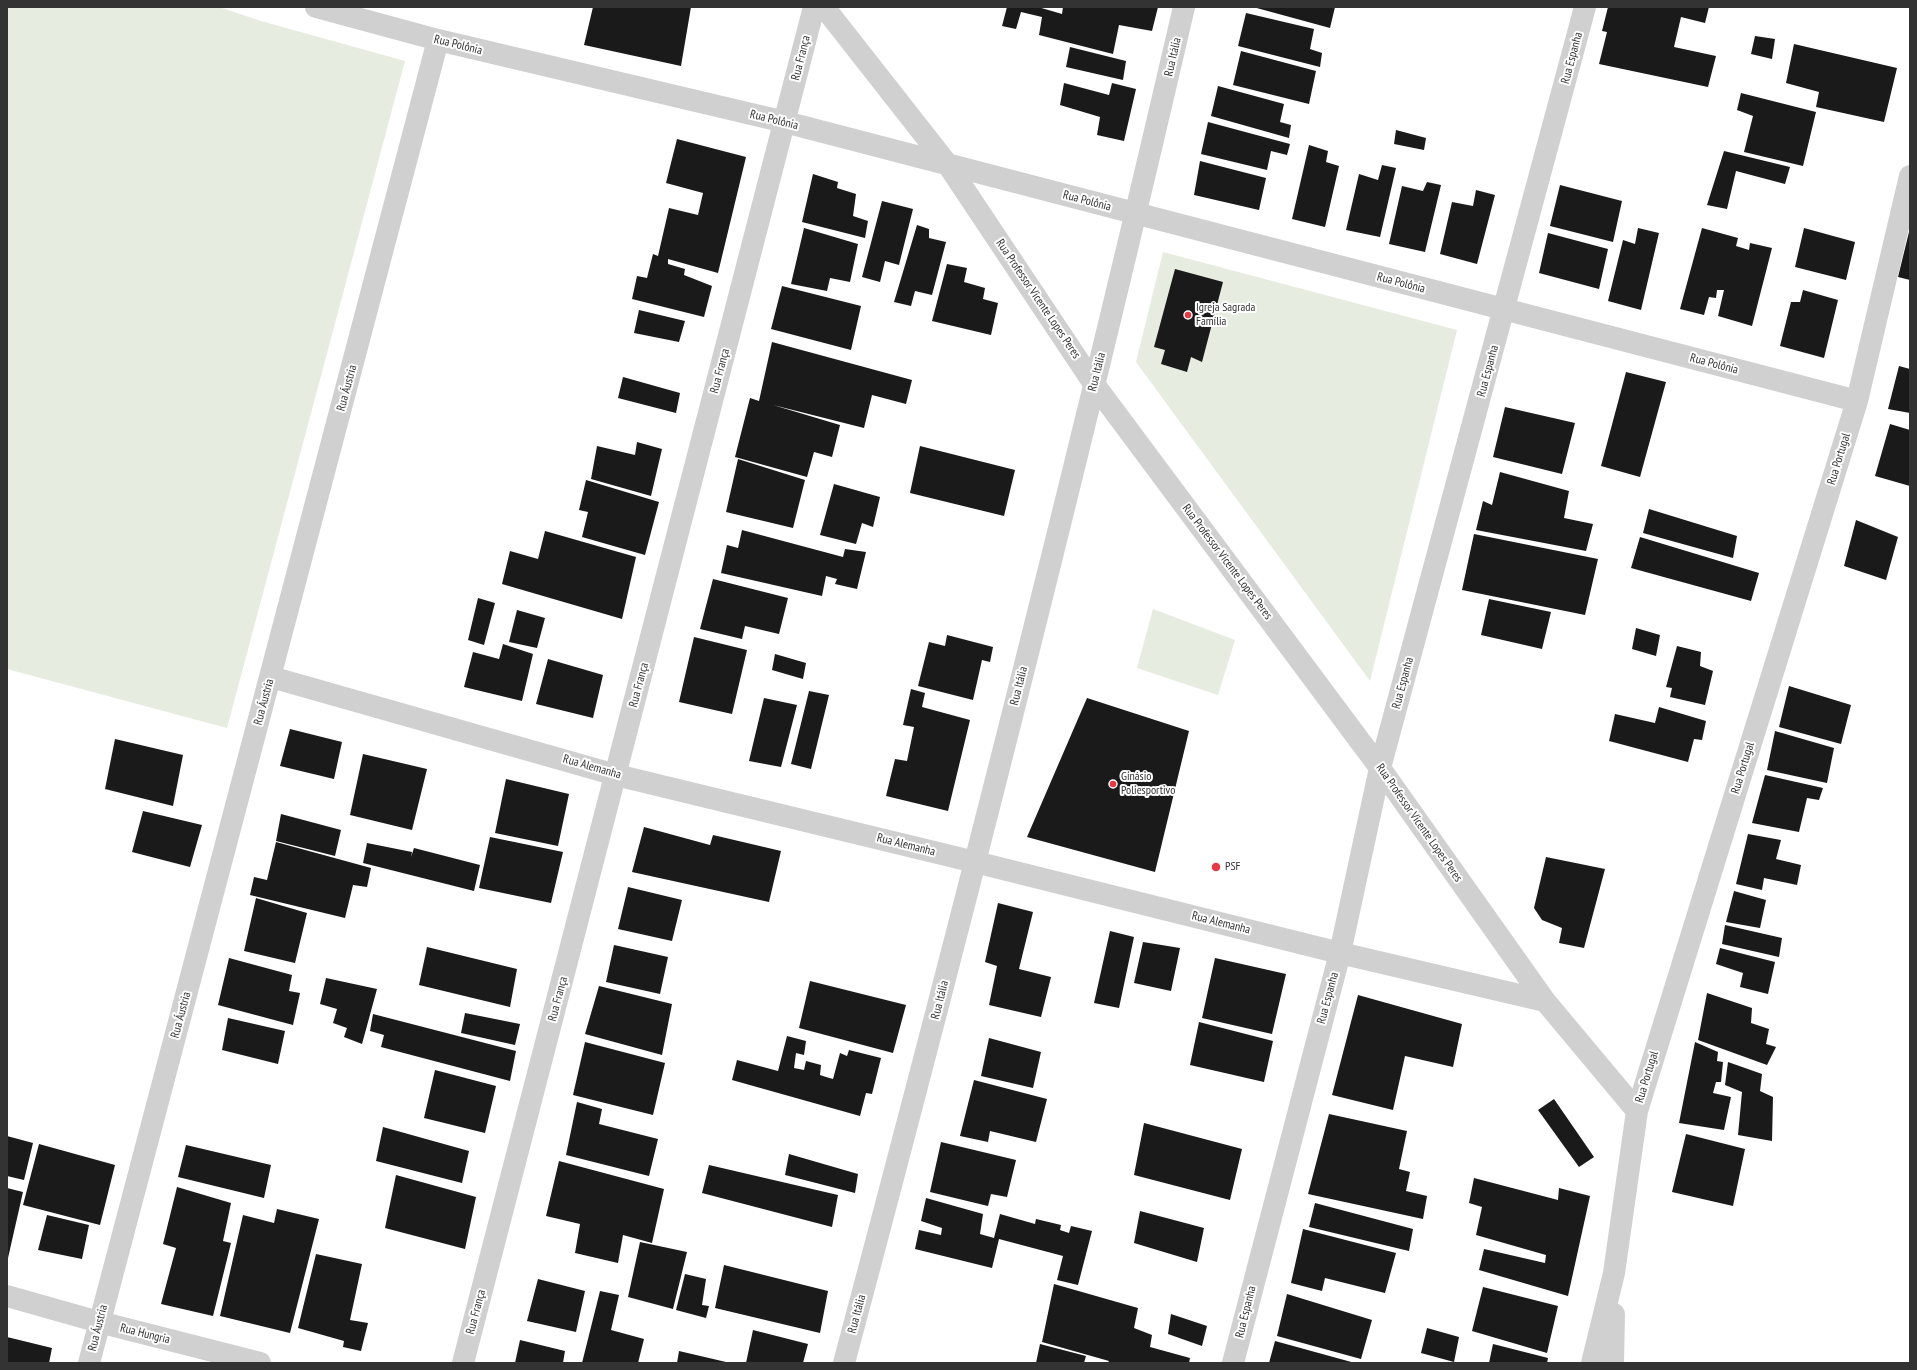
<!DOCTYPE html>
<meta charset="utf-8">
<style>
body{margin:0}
#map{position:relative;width:1917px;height:1370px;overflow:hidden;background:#fff;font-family:"PT Sans Narrow",sans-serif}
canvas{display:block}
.frame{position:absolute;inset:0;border:8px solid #333;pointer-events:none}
</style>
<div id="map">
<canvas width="1917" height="1370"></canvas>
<div class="frame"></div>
</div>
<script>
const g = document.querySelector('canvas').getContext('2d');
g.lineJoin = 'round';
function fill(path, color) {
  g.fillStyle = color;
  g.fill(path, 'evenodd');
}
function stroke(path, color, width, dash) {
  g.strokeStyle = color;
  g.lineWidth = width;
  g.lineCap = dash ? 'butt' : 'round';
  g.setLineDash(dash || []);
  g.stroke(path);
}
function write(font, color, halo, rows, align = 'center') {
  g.font = font + ' "PT Sans Narrow",sans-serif';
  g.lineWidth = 4;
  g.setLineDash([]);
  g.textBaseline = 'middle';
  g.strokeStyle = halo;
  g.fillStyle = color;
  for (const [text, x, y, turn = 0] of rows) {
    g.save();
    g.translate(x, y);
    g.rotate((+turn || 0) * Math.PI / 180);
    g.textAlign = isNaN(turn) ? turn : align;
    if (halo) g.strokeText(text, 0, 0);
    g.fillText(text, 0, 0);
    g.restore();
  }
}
const green = new Path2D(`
 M7 7H219L261 21 405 61 227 728 7 669Z
 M1163 252 1457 330 1370 681 1136 362Z
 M1153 609 1235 640 1218 695 1137 668Z`);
const building = new Path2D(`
 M593 7H691L681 66 584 45Z
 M1007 7H1038L1062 14 1063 7H1158L1152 31 1119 25 1113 54 1039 35 1042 17 1021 12 1016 29 1002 26Z
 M1253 7H1335L1330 28Z
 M1608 7H1709L1705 23 1681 17 1674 47 1716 56 1708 87 1599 64 1607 32 1602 31Z
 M1246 13 1314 29 1310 49 1322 53 1320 67 1238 46Z
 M1755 36 1775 39 1772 59 1751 54Z
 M1794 44 1897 68 1884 122 1816 107 1819 92 1786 83Z
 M1070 47 1126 61 1123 80 1066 67Z
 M1241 51 1316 71 1309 104 1233 85Z
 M1064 83 1109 95 1112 83 1136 89 1124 141 1097 135 1100 117 1060 105Z
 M1218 86 1284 104 1280 122 1291 125 1289 138 1211 116Z
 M1741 93 1816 112 1803 166 1744 152 1753 116 1737 110Z
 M1208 122 1290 144 1287 155 1271 151 1267 170 1201 154Z
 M1396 130 1426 138 1424 150 1394 144Z
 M677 139 746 157 718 273 668 259V264L685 269 684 275 712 286 704 317 632 299 637 276 647 278 653 254 658 256 669 208 698 215 703 193 666 183Z
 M1309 145 1328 151 1326 162 1339 166 1325 227 1292 219Z
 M1724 151 1790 167 1785 184 1736 171 1727 209 1707 205Z
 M1200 161 1266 178 1259 210 1194 195Z
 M1382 165 1396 168 1380 237 1346 230 1359 174 1378 180Z
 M813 174 838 182 837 188 856 194 853 216 868 221 865 238 802 222Z
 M1427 182 1441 185 1425 252 1389 244 1402 186 1423 191Z
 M1560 185 1622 201 1613 242 1550 226Z
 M1476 190 1495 195 1477 264 1440 254 1452 202 1473 206Z
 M882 201 913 209 899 265 885 261 880 282 862 277Z
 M917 225 929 229V238L946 242 932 295 915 291 911 306 894 302Z
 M804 228 858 244 850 282 830 278 827 291 791 284Z
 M1638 228 1659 233 1641 310 1608 301 1623 240 1635 244Z
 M1702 228 1738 238 1736 246 1749 250 1750 243 1772 248 1752 326 1718 316 1724 290H1717L1716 298 1709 297 1704 315 1680 309Z
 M1804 228 1855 242 1846 280 1795 267Z
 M1909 232H1910V280L1898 277Z
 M1548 233 1608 249 1599 289 1539 273Z
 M947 264 967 268 964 282 985 288 983 299 998 303 991 335 932 321Z
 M1175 269 1223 282 1202 362 1191 357 1187 372 1161 364 1165 350 1154 347Z
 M782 286 861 306 851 350 771 329Z
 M1803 290 1838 300 1824 358 1780 346 1791 302H1800Z
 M639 310 685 321 679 342 634 333Z
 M772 342 912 380 906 404 872 395 864 428 773 405 840 425 832 457 814 452 807 477 735 457 750 398 759 401Z
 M1899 366 1910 369V413L1888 409Z
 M1626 372 1666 382 1640 477 1601 466Z
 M623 377 680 393 676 413 618 398Z
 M1505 407 1575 423 1562 474 1493 457Z
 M1890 424 1910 430V486L1875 476Z
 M637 442 662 449 651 496 591 479 597 446 635 455Z
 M920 446 1015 470 1004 516 910 493Z
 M738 459 805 480 793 528 726 512Z
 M1500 472 1569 491 1564 518 1593 524 1586 551 1476 530 1483 501 1492 505Z
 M586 480 659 502 645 555 582 537 588 512 579 510Z
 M834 484 880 497 873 527 862 523 856 544 820 535Z
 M1649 509 1737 536 1733 558 1643 533Z
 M1856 520 1898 537 1886 580 1844 566Z
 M742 530 843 557 845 549 866 552 857 589 835 584 837 579 826 576 822 596 721 573 727 545 738 548Z
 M545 531 636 557 622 619 502 584 510 551 538 559Z
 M1474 534 1598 559 1585 615 1462 590Z
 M1640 537 1759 573 1751 601 1631 568Z
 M713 579 788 598 779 634 745 626 742 639 700 629Z
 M478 598 495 603 484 645 468 640Z
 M1489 599 1551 612 1542 649 1481 635Z
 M517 610 545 618 537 648 509 642Z
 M1636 628 1660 635 1656 656 1632 649Z
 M947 635 993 647 990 662 982 660 973 700 918 686 929 642 945 646Z
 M694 637 747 650 732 714 679 702Z
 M503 644 533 654 522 701 464 687 473 652 499 659Z
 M1677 646 1701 652 1700 666 1713 671 1705 705 1670 697 1672 688 1666 687Z
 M775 654 806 663 803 679 772 670Z
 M548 659 603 675 593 718 536 704Z
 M1789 686 1851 705 1841 744 1779 727Z
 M911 689 925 693 922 707 970 720 948 811 886 796 895 759 907 761 914 727 903 725Z
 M809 691 829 695 811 769 791 764Z
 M764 698 797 705 781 767 749 761Z
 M1087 698 1189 731 1155 872 1027 837Z
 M1659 707 1706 721 1702 740 1694 739 1688 762 1609 741 1615 714 1655 723Z
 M290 729 342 742 334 779 280 766Z
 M1775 731 1834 748 1827 783 1767 770Z
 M115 739 183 755 173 806 105 789Z
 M363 754 427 769 412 830 350 815Z
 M1765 775 1823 788 1819 800 1807 798 1799 832 1752 823Z
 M506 779 569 794 558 846 495 833Z
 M143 811 202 825 190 867 132 852Z
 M281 814 341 830 335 856 276 841Z
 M644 827 710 845 713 835 781 851 769 902 632 872Z
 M1748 834 1781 840 1776 859 1801 865 1797 885 1764 878 1762 890 1736 884Z
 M490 837 563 852 551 903 479 888Z
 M276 842 371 868 367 887 353 885 345 918 250 895 254 877 267 880Z
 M367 843 412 852 411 857 414 848 480 865 474 891 363 863Z
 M1546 857 1605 869 1584 948 1559 943 1562 928 1542 920 1534 908Z
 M628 887 682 900 672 941 618 929Z
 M1734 891 1766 900 1760 928 1726 922Z
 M256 898 307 913 295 963 244 951Z
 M998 903 1033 912 1019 969 1051 977 1041 1017 989 1005 997 966 985 962Z
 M1725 925 1782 938 1779 957 1722 944Z
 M1110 931 1134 937 1119 1008 1094 1003Z
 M1143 942 1180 948 1171 991 1134 983Z
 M614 945 668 957 660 994 606 982Z
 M427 947 517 969 510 1007 419 985Z
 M1720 948 1775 962 1768 994 1740 987 1743 973 1716 964Z
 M229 958 292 975 289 991 300 993 293 1025 218 1005Z
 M1215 958 1286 974 1272 1034 1202 1018Z
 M326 978 377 989 362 1044 344 1037 347 1028 333 1023 337 1009 320 1004Z
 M810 981 906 1005 893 1053 799 1028Z
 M599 986 672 1004 662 1055 585 1034Z
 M1707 993 1752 1008 1751 1023 1769 1029 1766 1044 1776 1047 1767 1065 1698 1040Z
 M1358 995 1462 1024 1453 1067 1405 1056 1393 1110 1332 1095Z
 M465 1013 520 1024 515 1045 461 1033Z
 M373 1014 516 1051 510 1081 381 1047 384 1035 370 1031Z
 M228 1018 285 1031 278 1064 222 1050Z
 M1199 1022 1273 1041 1264 1082 1190 1065Z
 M787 1036 806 1041 804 1055 796 1053 794 1068 804 1070 806 1061 821 1065 820 1075 826 1077 833 1079 840 1053 847 1056 849 1050 881 1058 872 1094 866 1093 860 1116 732 1080 737 1060 778 1071Z
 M989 1038 1041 1052 1033 1088 981 1076Z
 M585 1042 665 1063 653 1115 573 1095Z
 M1695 1042 1718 1052 1717 1061 1723 1062 1721 1082H1716L1713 1093 1731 1097 1724 1130 1679 1123Z
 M1728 1062 1762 1074 1760 1091 1773 1097 1772 1141 1738 1135 1742 1092 1725 1085Z
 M435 1070 496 1086 485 1133 424 1118Z
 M974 1080 1047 1099 1036 1142 990 1131 988 1142 960 1136Z
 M1554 1099 1594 1157 1579 1167 1538 1110Z
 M577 1102 602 1109 599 1124 658 1139 649 1176 566 1155Z
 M1329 1114 1407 1131 1399 1169 1410 1172 1406 1191 1427 1196 1423 1219 1308 1194Z
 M1144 1123 1242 1149 1230 1200 1134 1175Z
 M383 1127 469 1151 462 1183 376 1161Z
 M1686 1134 1745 1149 1733 1206 1672 1192Z
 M7 1136 33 1143 24 1180 7 1176Z
 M941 1142 1016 1160 1007 1197 991 1194 988 1206 930 1192Z
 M39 1144 115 1165 100 1225 23 1205Z
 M186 1145 271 1165 264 1198 178 1177Z
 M789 1154 858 1174 855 1193 785 1175Z
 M559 1161 664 1189 652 1243 623 1235 618 1263 575 1253 580 1224 546 1216Z
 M709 1165 838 1195 832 1227 702 1193Z
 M396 1175 476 1197 465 1249 385 1228Z
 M1474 1178 1558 1200 1559 1188 1590 1196 1568 1296 1479 1270 1484 1249 1545 1263 1546 1255 1476 1235 1482 1207 1469 1203Z
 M177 1187 231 1203 223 1241 231 1243 213 1316 161 1304 176 1248 163 1244Z
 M7 1188 23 1192 8 1258 7 1257Z
 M926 1198 983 1214 980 1234 994 1238 1000 1214 1035 1224 1036 1219 1061 1225 1060 1230 1069 1233 1071 1226 1092 1231 1078 1285 1057 1280 1063 1256 999 1239 992 1268 915 1249 919 1230 941 1235 942 1228 921 1221Z
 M1315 1203 1413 1229 1409 1251 1309 1227Z
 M277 1209 319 1219 290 1333 220 1316 243 1215 274 1223Z
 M1140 1211 1204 1228 1197 1262 1134 1243Z
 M47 1215 89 1225 82 1259 38 1250Z
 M1303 1229 1396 1253 1385 1293 1325 1278 1322 1291 1291 1283Z
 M640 1242 687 1252 673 1309 628 1297Z
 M316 1254 362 1264 350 1320 368 1323 361 1351 343 1347 344 1341 298 1328Z
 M724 1265 828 1291 820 1333 715 1308Z
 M685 1274 706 1279 702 1305 709 1306 706 1318 676 1310Z
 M538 1279 585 1291 576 1332 527 1321Z
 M1054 1284 1138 1308 1134 1328 1152 1335 1150 1347 1190 1358 1189 1363H1108L1109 1361 1042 1342Z
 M1483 1287 1558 1306 1547 1353 1472 1331Z
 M600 1291 619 1295 611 1330 644 1339 638 1363H582Z
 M1287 1294 1372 1320 1361 1359 1277 1336Z
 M1171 1314 1207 1326 1202 1346 1168 1334Z
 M1427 1328 1459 1337 1454 1362 1421 1353Z
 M753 1330 808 1344 803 1363H746Z
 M7 1337 52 1348 49 1363H7Z
 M520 1340 565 1351 563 1363H515Z
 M1275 1341 1355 1363H1269Z
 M1040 1344 1086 1356 1084 1363H1036Z
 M1493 1344 1548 1358 1547 1363H1489Z
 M679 1351 726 1362V1363H677Z`);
const minor = new Path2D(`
 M316 7 438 40 785 122 1857 401
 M824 7 948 165 1094 384 1380 768 1545 1001 1637 1111
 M271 677 616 775 975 862 1340 953 1545 1001
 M7 1296 99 1322 260 1363
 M89 1363 438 40
 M463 1363 814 7
 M844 1363C964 913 1079 461 1184 7
 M1233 1363 1340 953 1380 768 1585 7
 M1592 1363 1614 1273 1637 1111 1857 401 1910 176
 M1613 1363 1614 1314`);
const markers = [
 [1188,315,4,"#e63946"],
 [1113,784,4,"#e63946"],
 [1216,867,5,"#e63946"]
];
const streetNames = [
 ["Rua Polônia",458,45,14],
 ["Rua Itália",1173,57,-77],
 ["Rua França",801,58,-76],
 ["Rua Espanha",1572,58,-75],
 ["Rua Polônia",774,120,14],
 ["Rua Polônia",1087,201,15],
 ["Rua Polônia",1401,283,15],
 ["Rua Professor Vicente Lopes Peres",1038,299,56],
 ["Rua Polônia",1714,364,15],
 ["Rua França",720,371,-75],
 ["Rua Espanha",1488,371,-75],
 ["Rua Itália",1097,372,-76],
 ["Rua Áustria",347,388,-75],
 ["Rua Portugal",1839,459,-73],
 ["Rua Professor Vicente Lopes Peres",1227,562,53],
 ["Rua Espanha",1403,683,-75],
 ["Rua França",639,685,-75],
 ["Rua Itália",1019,686,-76],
 ["Rua Áustria",264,702,-75],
 ["Rua Alemanha",592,767,16],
 ["Rua Portugal",1743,768,-73],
 ["Rua Professor Vicente Lopes Peres",1419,823,55],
 ["Rua Alemanha",906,845,14],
 ["Rua Alemanha",1221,923,14],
 ["Rua Espanha",1328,998,-75],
 ["Rua França",558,999,-75],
 ["Rua Itália",940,1000,-76],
 ["Rua Áustria",181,1015,-75],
 ["Rua Portugal",1647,1077,-73],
 ["Rua França",476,1312,-75],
 ["Rua Espanha",1246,1312,-76],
 ["Rua Itália",857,1314,-75],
 ["Rua Áustria",98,1328,-76],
 ["Rua Hungria",145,1334,14]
];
const poiNames = [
 ["Igreja Sagrada",1196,308],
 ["Família",1196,322],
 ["Ginásio",1121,777],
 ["Poliesportivo",1121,791],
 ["PSF",1225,867]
];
fill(green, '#e6ecdf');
fill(building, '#1a1a1a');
stroke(minor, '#d0d0d0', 22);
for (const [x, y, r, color] of markers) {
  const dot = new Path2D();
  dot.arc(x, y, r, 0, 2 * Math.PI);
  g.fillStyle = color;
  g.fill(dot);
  stroke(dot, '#fff', 1.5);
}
write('12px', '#333', '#fff', streetNames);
write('12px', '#333', '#fff', poiNames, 'left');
</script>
